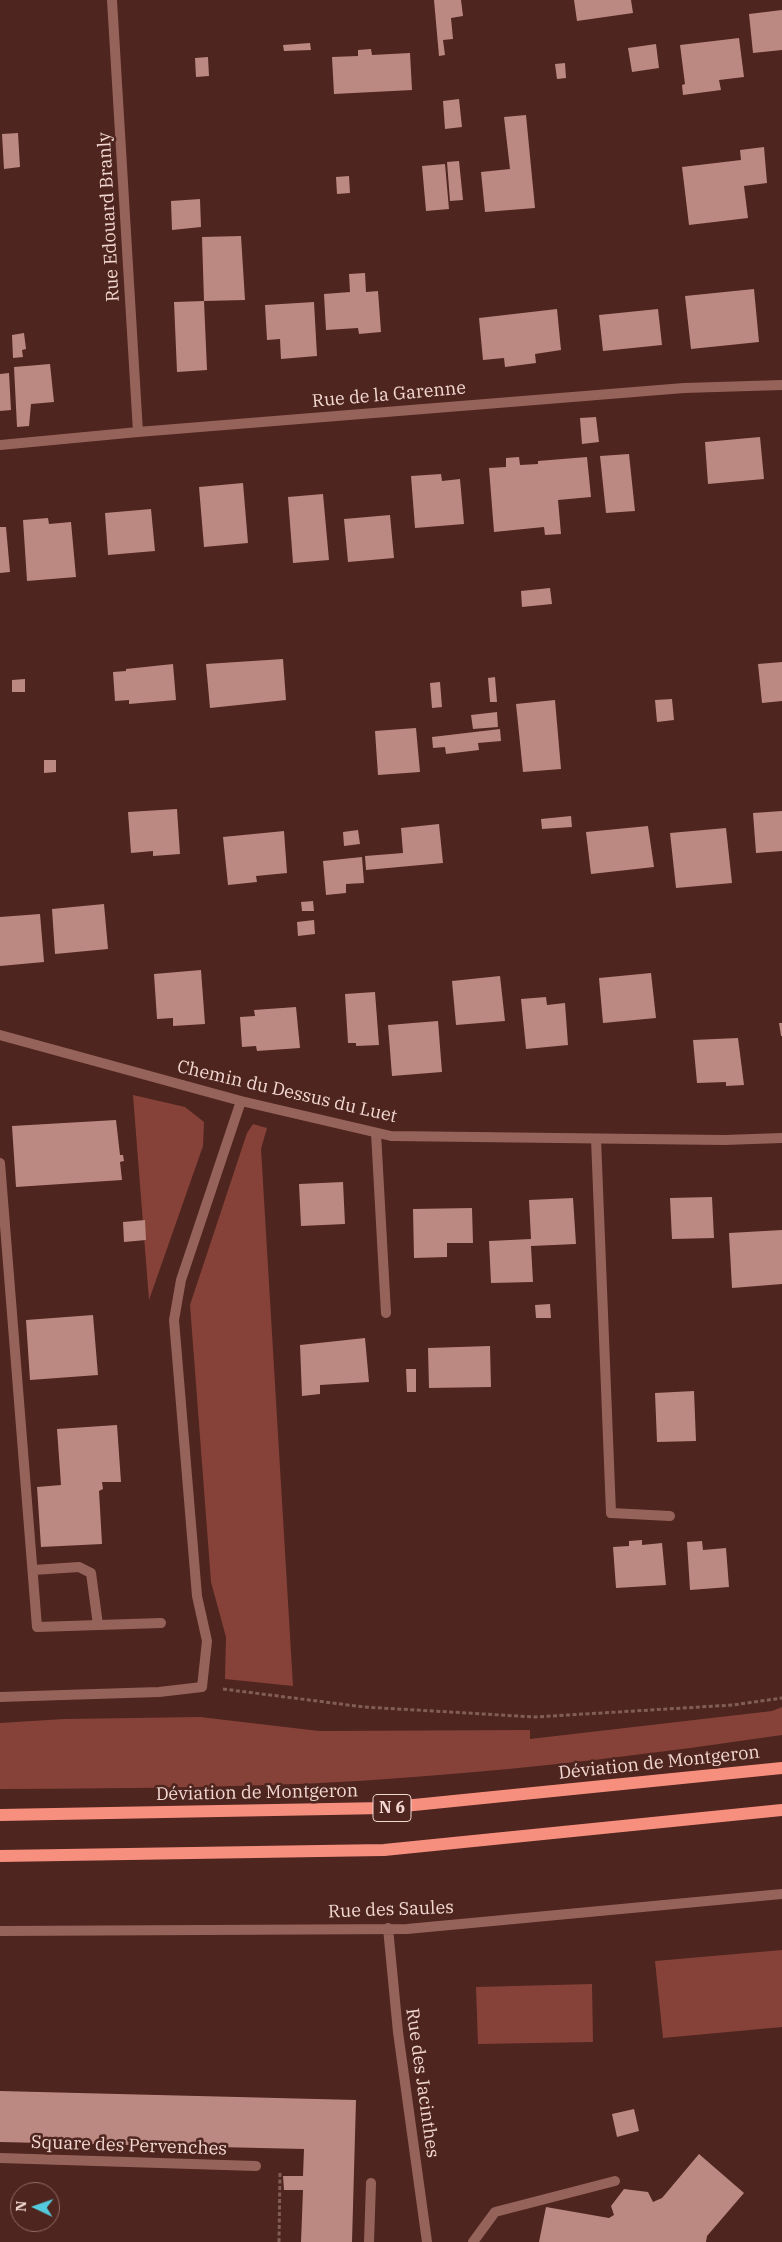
<!DOCTYPE html>
<meta charset="utf-8">
<style>
body{margin:0}
#map{position:relative;width:782px;height:2242px;overflow:hidden;background:#4e251f;font-family:"IBM Plex Serif",serif}
canvas{display:block}
.north{position:absolute;left:10px;top:2182px;width:50px;height:50px;box-sizing:border-box;background:#4e251f;border:1px solid #906c67;border-radius:50%;rotate:273deg;font-size:14px;font-weight:700;line-height:20px;text-align:center;color:#f2d7d2}
.north::after{content:'';display:block;margin:auto;width:18px;height:22px;background:#54cadd;clip-path:polygon(50% 0,100% 100%,50% 72%,0 100%)}
</style>
<div id="map">
<canvas width="782" height="2242"></canvas>
<div class="north">N</div>
</div>
<script>
const g = document.querySelector('canvas').getContext('2d');
g.lineJoin = 'round';
function fill(path, color) {
  g.fillStyle = color;
  g.fill(path, 'evenodd');
}
function stroke(path, color, width, dash) {
  g.strokeStyle = color;
  g.lineWidth = width;
  g.lineCap = dash ? 'butt' : 'round';
  g.setLineDash(dash || []);
  g.stroke(path);
}
function write(font, color, halo, rows, align = 'center') {
  g.font = font + ' "IBM Plex Serif",serif';
  g.lineWidth = 5;
  g.setLineDash([]);
  g.textBaseline = 'middle';
  g.strokeStyle = halo;
  g.fillStyle = color;
  for (const [text, x, y, turn = 0] of rows) {
    g.save();
    g.translate(x, y);
    g.rotate((+turn || 0) * Math.PI / 180);
    g.textAlign = isNaN(turn) ? turn : align;
    if (halo) g.strokeText(text, 0, 0);
    g.fillText(text, 0, 0);
    g.restore();
  }
}
const green = new Path2D(`
 M133 1095 185 1107 204 1122 203 1146 149 1300Z
 M253 1124 267 1128 261 1149 293 1686 225 1679 226 1637 211 1582 190 1305 247 1133Z
 M782 1707V1735C660 1753 537 1768 414 1777 276 1788 138 1788 0 1789V1723L64 1719 200 1717 319 1731 530 1730V1739L772 1711Z
 M782 1950V2027L663 2038 655 1961Z
 M592 1984 593 2042 478 2044 476 1987Z`);
const building = new Path2D(`
 M434 0H461L463 16 451 18 453 39 443 40 445 55 439 56Z
 M574 0H631L633 13 577 21Z
 M782 10V50L753 53 749 14Z
 M739 38 744 77 719 80 721 90 683 95 682 85 685 84 680 45Z
 M310 43 311 50 284 51 283 45Z
 M656 44 659 68 632 72 628 48Z
 M371 49 372 55 410 53 412 90 334 94 332 57 358 56V50Z
 M208 57 209 76 196 77 195 58Z
 M565 63 566 78 557 79 555 64Z
 M459 99 462 127 445 129 443 101Z
 M526 115 535 208 485 212 481 172 510 169 504 117Z
 M18 133 20 167 4 169 2 134Z
 M764 147 767 183 744 186 748 218 689 225 682 167 741 160 740 150Z
 M459 161 463 200 450 201 447 162Z
 M445 164 449 209 426 211 422 166Z
 M349 176 350 193 337 194 336 177Z
 M200 199 201 227 172 230 171 201Z
 M241 236 245 300 204 301 202 237Z
 M365 273 366 292 378 291 381 332 359 334 358 328 326 330 324 294 350 292 349 274Z
 M754 289 759 342 691 349 685 296Z
 M204 301 207 370 177 372 174 302Z
 M314 302 317 356 281 359 280 339 267 340 265 305Z
 M557 309 561 350 535 354 536 363 505 367 504 358 483 360 479 318Z
 M658 309 662 345 603 351 599 315Z
 M24 333 26 349 22 350 23 357 13 358 12 335Z
 M50 364 54 402 31 404 29 426 17 427 14 367Z
 M9 373 11 410 0 411V374Z
 M596 417 599 442 582 444 580 418Z
 M760 437 764 479 708 484 705 442Z
 M629 454 635 511 606 513 600 456Z
 M519 457 520 465 538 464V461L587 457 591 497 558 500 561 534 545 535 544 527 494 532 489 468 506 467V458Z
 M441 474 442 481 460 479 464 524 415 528 411 476Z
 M243 483 248 543 204 547 199 487Z
 M323 494 329 560 293 563 288 497Z
 M151 509 155 551 108 555 105 513Z
 M390 515 394 558 348 562 344 519Z
 M48 518 49 524 71 522 76 577 27 581 23 520Z
 M0 527H6L10 572 0 573Z
 M550 588 552 604 522 607 521 591Z
 M283 659 286 700 210 708 206 664Z
 M782 662V701L762 703 758 664Z
 M173 664 176 700 129 704V700L115 701 113 672 126 671V669Z
 M495 677 497 702H490L488 678Z
 M25 679V692H12V680Z
 M440 682 442 707 432 708 430 683Z
 M672 699 674 720 657 722 655 700Z
 M555 700 561 769 523 772 516 704Z
 M497 712 498 727 473 729 471 715Z
 M416 728 420 772 378 775 375 731Z
 M500 729 501 741 478 743 479 750 446 754 445 747 433 748 432 737Z
 M44 760H56V772L44 773Z
 M177 809 180 854 153 856V851L131 853 128 812Z
 M782 811V851L756 853 753 813Z
 M571 816 572 827 542 829 541 819Z
 M439 824 443 863 366 870 365 856 403 853 401 828Z
 M648 826 654 867 591 874 586 832Z
 M726 828 732 883 676 888 670 833Z
 M358 830 360 844 344 846 343 832Z
 M284 831 287 873 256 876 257 882 228 885 223 837Z
 M362 857 364 883 346 884V893L326 895 323 861Z
 M313 901 314 911H302L301 902Z
 M104 904 108 949 55 954 52 909Z
 M40 914 44 962 0 966V917Z
 M314 920 315 934 298 936 297 922Z
 M201 970 205 1024 173 1026V1018L157 1019 154 974Z
 M651 973 656 1018 603 1023 599 978Z
 M500 976 505 1021 456 1025 452 981Z
 M375 992 379 1045 356 1046V1043H348L345 994Z
 M546 997 547 1005 565 1003 568 1045 526 1049 521 999Z
 M296 1007 300 1048 257 1051 256 1046 242 1047 240 1017 255 1016 254 1010Z
 M438 1021 442 1072 392 1076 388 1025Z
 M779 1023H782V1036H781Z
 M738 1038 744 1085 726 1086V1082L697 1083 693 1040Z
 M116 1120 120 1155H123L124 1161 120 1162 122 1180 16 1187 12 1126Z
 M343 1182 345 1224 301 1226 299 1184Z
 M712 1197 714 1238 672 1239 670 1198Z
 M573 1198 576 1244 531 1246 533 1282 491 1283 489 1241 531 1239 529 1200Z
 M472 1208 473 1243H447V1257L414 1258 413 1209Z
 M145 1220 146 1240 124 1242 123 1222Z
 M782 1230V1284L732 1288 729 1233Z
 M550 1304 551 1318H536L535 1305Z
 M93 1315 98 1375 30 1380 26 1320Z
 M365 1338 369 1382 320 1385V1394L302 1396 300 1345Z
 M490 1346 491 1387 429 1388 428 1348Z
 M406 1369H416V1392H407Z
 M694 1391 696 1441 657 1442 655 1393Z
 M117 1425 121 1482H102L103 1489 99 1491 102 1544 41 1547 37 1487 61 1485 57 1429Z
 M642 1540V1545L662 1543 666 1585 616 1588 613 1547 629 1546V1541Z
 M702 1541 703 1550 726 1548 729 1587 690 1590 687 1542Z
 M0 2091 356 2100 352 2242H301L303 2190H284L283 2176H303L304 2149 0 2142Z
 M634 2109 639 2131 617 2137 612 2114Z
 M699 2154 744 2193 707 2236 706 2242H539L546 2207 609 2218 614 2215 611 2206 624 2189 648 2192 653 2202 662 2198Z`);
const path = new Path2D(`
 M223 1689 364 1707 535 1717 733 1705 782 1698
 M279 2242 280 2171`);
const lane = new Path2D(`
 M376 1133 386 1313
 M596 1139 611 1513 670 1516
 M0 1163 37 1627 161 1623
 M33 1570 79 1567 91 1573 98 1625
 M0 2158 256 2166
 M369 2242 371 2183
 M473 2242 495 2212 615 2181`);
const street = new Path2D(`
 M112 0 138 432
 M0 445 138 432 684 388 782 385
 M0 1035 241 1101 391 1136 724 1140 782 1138
 M0 1697 159 1692 202 1687 207 1641 197 1596 174 1320 181 1280 241 1101
 M388 1928 398 2032 427 2242
 M0 1931 407 1929 782 1894`);
const primary = new Path2D(`
 M0 1815 384 1808 782 1768
 M0 1856 384 1850 782 1810`);
const shields = [
 [392,1808,38]
];
const shieldNames = [
 ["N 6",392,1808]
];
const streetNames = [
 ["Rue Edouard Branly",109,217,-93],
 ["Rue de la Garenne",389,395,-5],
 ["Chemin du Dessus du Luet",287,1092,13],
 ["Déviation de Montgeron",659,1763,-6],
 ["Déviation de Montgeron",257,1793,-1],
 ["Rue des Saules",391,1910,-2],
 ["Rue des Jacinthes",422,2083,82],
 ["Square des Pervenches",129,2146,2]
];
fill(green, '#864239');
fill(building, '#bb8981');
stroke(path, '#815d57', 3, [4, 2.5]);
stroke(lane, '#96635a', 10);
stroke(street, '#96635a', 10);
stroke(primary, '#f78f7f', 12);
for (const [x, y, w] of shields) {
  const box = new Path2D();
  box.roundRect(x - w / 2, y - 13.5, w, 27, 4);
  g.fillStyle = '#4e251f';
  g.fill(box);
  stroke(box, '#f2d7d2', 1);
}
write('bold 16px', '#f2d7d2', null, shieldNames);
write('18px', '#f2d7d2', '#4e251f', streetNames);
</script>
